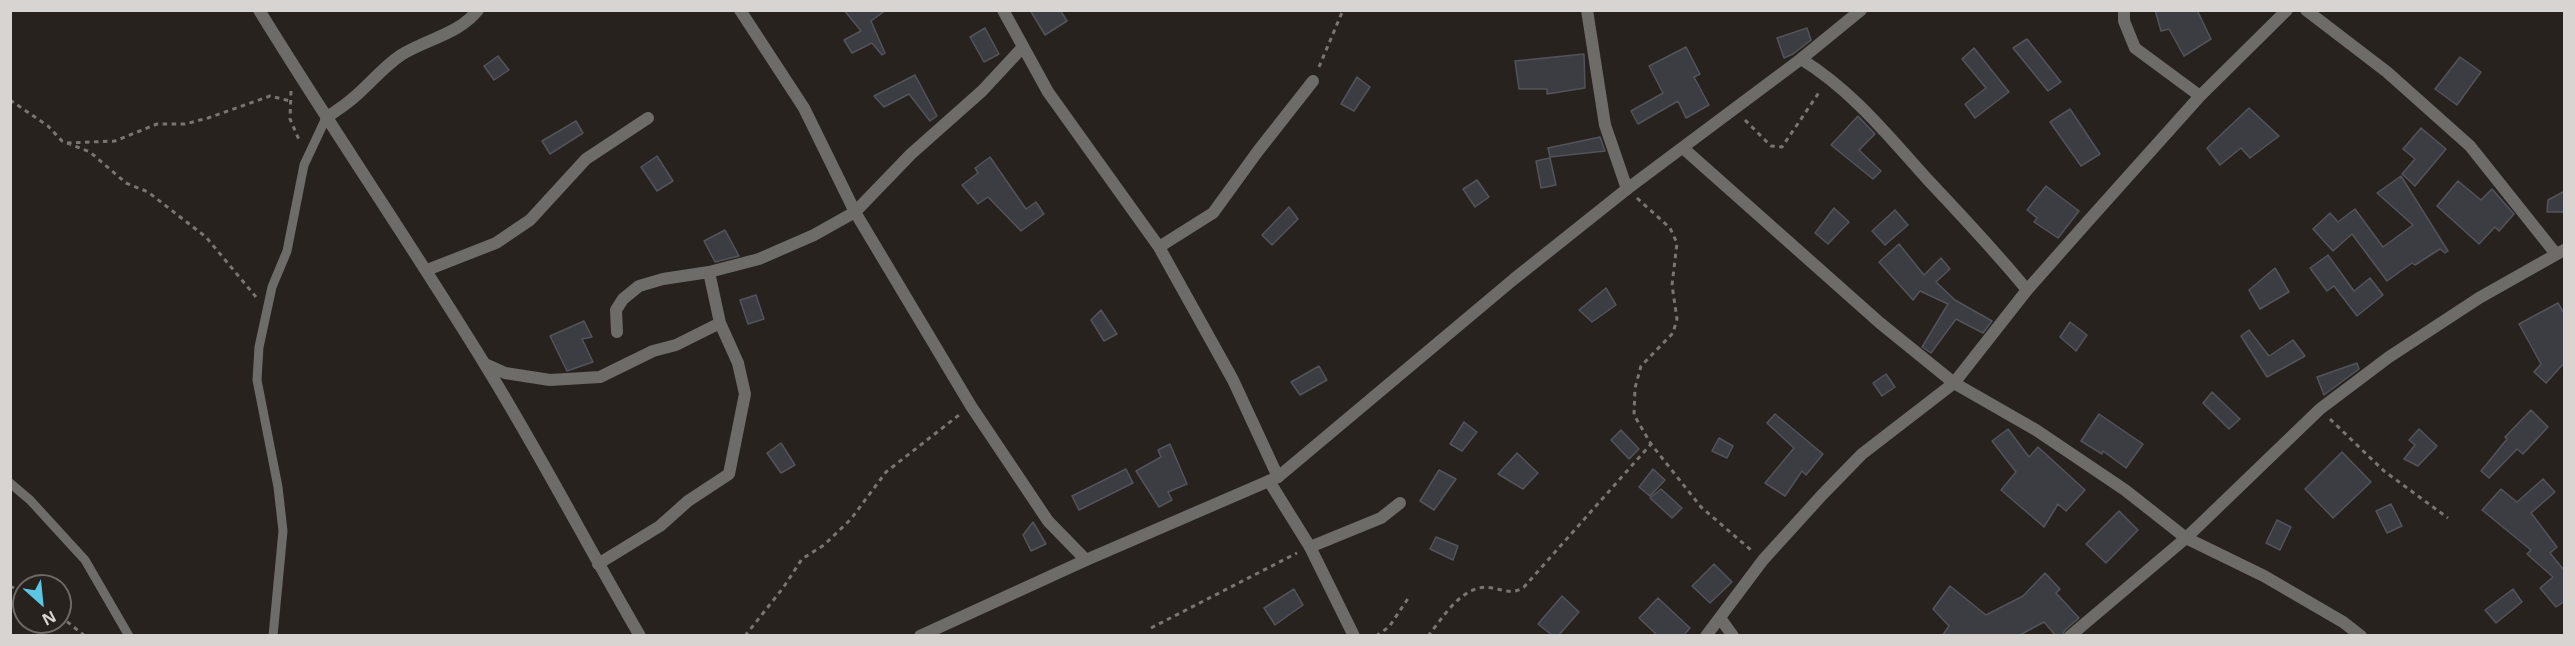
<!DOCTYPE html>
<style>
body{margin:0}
#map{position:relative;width:2575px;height:646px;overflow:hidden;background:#27221e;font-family:"Noto Sans",sans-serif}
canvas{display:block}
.frame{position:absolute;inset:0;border:12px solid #d8d4d2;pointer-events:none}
.north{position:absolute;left:12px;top:574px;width:60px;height:60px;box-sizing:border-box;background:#27221e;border:2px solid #6e6966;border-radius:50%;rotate:153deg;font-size:16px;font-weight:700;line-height:24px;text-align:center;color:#d8d4d2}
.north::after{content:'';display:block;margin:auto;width:21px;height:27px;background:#5ac8e5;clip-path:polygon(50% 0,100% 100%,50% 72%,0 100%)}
</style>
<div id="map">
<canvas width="2575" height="646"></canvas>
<div class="frame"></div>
<div class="north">N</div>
</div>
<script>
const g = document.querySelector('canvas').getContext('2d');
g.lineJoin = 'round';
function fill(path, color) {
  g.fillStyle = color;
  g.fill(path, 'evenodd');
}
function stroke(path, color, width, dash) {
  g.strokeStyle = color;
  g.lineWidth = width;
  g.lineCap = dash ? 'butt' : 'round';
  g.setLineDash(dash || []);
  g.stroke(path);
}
const building = new Path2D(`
 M844 10H886L871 21 885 53 882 55 872 43 852 53 844 40 861 31Z
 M1030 10H1060L1067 21 1045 35Z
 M2155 10H2197L2211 39 2184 56 2169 29 2161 31Z
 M985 28 999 54 984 62 970 37Z
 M1807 28 1811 40 1793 54 1784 58 1777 38Z
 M2027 39 2061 82 2048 91 2013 48Z
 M1686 47 1700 74 1694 77 1709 105 1686 118 1678 101 1638 124 1631 111 1663 93 1649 66Z
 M1974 48 2009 92 1975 118 1965 104 1986 88 1962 59Z
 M1584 54 1585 88 1547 94V89H1519L1515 61Z
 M498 56 509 70 494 80 484 66Z
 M2460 57 2481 72 2457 105 2435 89Z
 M915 75 937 116 930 121 909 94 884 107 874 96Z
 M1357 77 1370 87 1354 111 1341 104Z
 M2249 108 2279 136 2250 158 2241 148 2220 165 2207 148Z
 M2070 109 2100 154 2081 166 2050 122Z
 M1858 116 1875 134 1859 150 1881 171 1873 179 1831 145Z
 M576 121 583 133 550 154 542 141Z
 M2421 128 2446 149 2415 186 2402 174 2415 159 2403 149Z
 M1600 137 1605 151 1550 157 1548 148Z
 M657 156 673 181 657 191 641 167Z
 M990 157 1026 209 1036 202 1044 214 1021 231 988 197 978 204 962 185 978 173 975 168Z
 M1550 158 1556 185 1541 188 1536 161Z
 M2401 176 2448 251 2445 253 2440 249 2415 265 2412 263 2387 281 2352 234 2333 251 2313 229 2330 213 2338 222 2355 209 2383 247 2413 225 2377 193Z
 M1477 180 1489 197 1475 207 1463 189Z
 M2458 181 2481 200 2492 189 2514 214 2499 231 2495 227 2479 244 2437 206Z
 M2046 186 2079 211 2058 238 2034 222 2037 218 2027 210Z
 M2565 191V212H2547L2548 200Z
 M1289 207 1298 219 1272 245 1262 235Z
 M1834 208 1849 222 1828 244 1815 233Z
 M1895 210 1908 225 1885 245 1872 231Z
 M725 230 739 256 715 262 704 241Z
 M1899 244 1924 275 1941 258 1950 269 1936 282 1955 300 1992 321 1983 333 1956 319 1931 353 1922 347 1948 304 1920 291 1913 300 1879 262Z
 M2328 255 2354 291 2370 278 2383 295 2357 316 2334 286 2327 291 2310 268Z
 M2275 268 2289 292 2260 309 2249 290Z
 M1606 288 1616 305 1592 322 1579 310Z
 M756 295 764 319 748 324 740 300Z
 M2558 303 2565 315V362L2546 383 2534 372 2541 364 2519 324Z
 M1101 310 1117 334 1104 341 1091 320Z
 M584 321 592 337 582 339 593 362 567 371 550 336Z
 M2070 322 2087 335 2076 351 2060 337Z
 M2249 330 2269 356 2293 340 2305 356 2267 377 2241 336Z
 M2357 363 2359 369 2324 395 2317 377Z
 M1319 366 1327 380 1300 395 1291 382Z
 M1886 374 1895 387 1882 396 1873 383Z
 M2212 392 2240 419 2229 429 2203 403Z
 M2531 410 2548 427 2523 454 2517 449 2489 478 2481 471 2507 439 2505 437Z
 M1775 414 1823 454 1806 475 1802 471 1785 496 1765 483 1794 448 1767 423Z
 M2099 414 2143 444 2126 468 2103 451 2102 454 2081 441Z
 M1464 422 1477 432 1462 451 1450 444Z
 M2008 429 2029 457 2038 447 2085 490 2066 511 2058 504 2044 527 2001 490 2016 472 1992 441Z
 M2419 429 2437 446 2418 466 2404 459 2415 445 2409 440Z
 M1621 430 1639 449 1629 459 1611 440Z
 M1719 438 1733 446 1727 458 1712 451Z
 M781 443 795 465 781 473 767 453Z
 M1170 444 1187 484 1168 492 1172 500 1159 507 1136 471 1161 457 1158 450Z
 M2342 452 2371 482 2333 518 2305 489Z
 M1517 453 1538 473 1523 489 1498 474Z
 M1126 469 1133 483 1079 510 1072 496Z
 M1653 469 1665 480 1650 496 1639 487Z
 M1439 470 1456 479 1434 510 1420 501Z
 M2543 479 2555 492 2531 513 2557 547 2550 553 2563 569 2565 567V601L2556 607 2540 588 2553 577 2527 554 2531 550 2482 510 2501 489 2517 502Z
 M1661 489 1682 508 1672 518 1650 498Z
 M2391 504 2402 526 2387 533 2376 511Z
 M2119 511 2138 530 2106 563 2086 544Z
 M2277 520 2291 527 2280 550 2266 543Z
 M1033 522 1046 544 1031 551 1023 535Z
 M1436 537 1458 546 1453 560 1430 549Z
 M1714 564 1732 582 1710 603 1692 586Z
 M2045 573 2060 589 2056 593 2079 618 2065 630 2062 636H2056L2044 622 2018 636H1942L1949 626 1933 609 1950 586 1986 615 2023 596Z
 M1294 589 1303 605 1275 625 1264 608Z
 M2513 589 2522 602 2496 623 2485 610Z
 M1562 596 1579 612 1558 636H1553L1538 624Z
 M1658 598 1690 628 1683 636H1658L1639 618Z`);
const path = new Path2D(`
 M1319 67 1343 10
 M291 91 290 119 300 142
 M10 100 48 126 62 141 90 152 126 183 148 192 206 237 256 297
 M1745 120 1771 146 1782 147 1820 91
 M67 143 115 141 157 124H185L208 118 270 96 290 101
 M1637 198 1670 228 1677 243 1672 285 1677 319 1673 333 1641 366 1635 388 1634 415 1651 444 1701 507 1751 550
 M2330 419 2384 471 2448 518
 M10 586 24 593
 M60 616 85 636
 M1151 628 1297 553
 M745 636 783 588 802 559 824 545 851 519 886 472 959 415
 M1376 636 1389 627 1409 597
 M1428 636C1442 619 1456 594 1479 588 1495 584 1509 598 1524 587L1651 444`);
const service = new Path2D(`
 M10 483 30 500 85 560 129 636
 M273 636 283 531 278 487 257 380 259 347 272 287 287 251 304 165 326 118`);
const minor = new Path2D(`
 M259 10C332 129 411 244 484 363 539 452 587 545 640 636
 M740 10 804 108 855 212 971 406 1048 521 1086 560
 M1003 10 1048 92 1159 247 1233 380 1278 477
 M1587 10 1605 125 1627 189
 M2124 10V21L2135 48 2200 96
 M2306 10 2387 72 2470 146 2556 254
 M1801 59C1853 91 1889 137 1929 181 1963 217 1996 252 2027 290
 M326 118C334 112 344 106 352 99 369 85 382 68 401 55 426 39 458 35 478 10
 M1683 148 1880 323 1954 383 2036 430 2125 490 2186 538 2264 576 2343 622 2361 636
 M1159 247 1213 213 1258 151 1313 81
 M427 270 496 243 530 220 586 159 648 118
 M617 332 616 310 623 299 639 286 663 279 709 272 759 259 814 235 855 212 911 154 982 91 1022 48
 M485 364 505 373 550 380 600 377 653 351 676 345 720 323
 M1269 481 1310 547 1354 636
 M1310 547 1381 518 1400 503
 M598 564 660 526 688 501 729 474 745 394 738 363 720 323 709 272
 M1720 618 1733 636
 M1706 636 1763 560 1822 495 1862 454 1954 383 2027 290 2089 220 2200 96 2287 10
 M2070 636 2186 538 2320 409 2389 357 2479 298 2564 250`);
const tertiary = new Path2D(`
 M920 636 1086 560 1278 477 1514 279 1627 189 1801 59 1861 10`);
fill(building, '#3c3d43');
stroke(building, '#53535a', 1.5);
stroke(path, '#7a7572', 3, [4.5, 4.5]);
stroke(service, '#6d6c69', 9);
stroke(minor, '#6d6c69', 12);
stroke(tertiary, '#6d6c69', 12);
</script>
